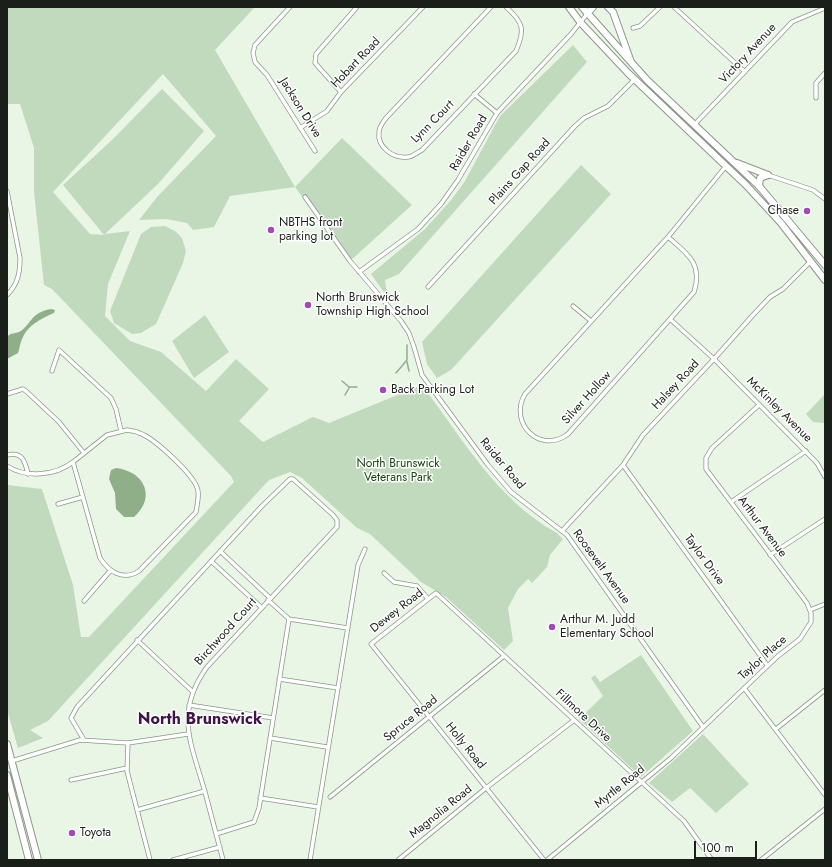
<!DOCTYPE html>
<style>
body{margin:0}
#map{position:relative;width:832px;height:867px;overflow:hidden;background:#e9f6e6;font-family:Jost,sans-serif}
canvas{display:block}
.frame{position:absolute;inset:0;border:8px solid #1a1f19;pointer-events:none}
.scale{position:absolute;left:694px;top:841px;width:63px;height:18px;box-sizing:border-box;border:2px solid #1a1f19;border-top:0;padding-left:5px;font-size:12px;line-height:14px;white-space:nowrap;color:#1a1f19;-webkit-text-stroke:3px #fff;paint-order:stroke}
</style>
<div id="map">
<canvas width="832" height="867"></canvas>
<div class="frame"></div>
<div class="scale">100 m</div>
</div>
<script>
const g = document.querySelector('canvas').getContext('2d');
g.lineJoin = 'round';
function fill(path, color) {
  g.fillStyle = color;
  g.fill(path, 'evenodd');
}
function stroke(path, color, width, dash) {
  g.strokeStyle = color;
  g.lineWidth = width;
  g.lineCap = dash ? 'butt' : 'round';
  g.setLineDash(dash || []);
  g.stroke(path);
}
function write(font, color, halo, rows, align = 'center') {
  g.font = font + ' Jost,sans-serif';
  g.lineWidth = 3;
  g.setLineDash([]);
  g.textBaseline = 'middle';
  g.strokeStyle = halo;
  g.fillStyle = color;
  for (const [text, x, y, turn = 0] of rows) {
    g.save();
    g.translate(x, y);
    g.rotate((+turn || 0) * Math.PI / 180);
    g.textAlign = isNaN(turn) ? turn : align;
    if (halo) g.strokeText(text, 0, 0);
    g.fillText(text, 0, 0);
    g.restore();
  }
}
const green = new Path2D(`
 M7 7H255L215 50 295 187 342 138 412 205 350 261 295 187 230 196 214 227 193 230 187 223 166 219 139 220 157 197 216 136 163 74 53 192 90 234 104 235 63 185 112 140 162 89 204 131 158 184 105 234 130 231 108 284 105 316 130 341 161 352 206 391 236 359 269 389 239 421 263 442 313 417 329 423 422 385C462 438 497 500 557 533L563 539 550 555 547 567 532 583 528 579 518 589 508 608 513 641 504 650 446 597 421 582 370 534 357 528 302 478 290 472 269 480 48 721 30 730 43 738 18 748 7 710V485L42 489 73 585 81 637H89L234 482 231 476 52 289 44 285 34 192V148L20 104H7Z
 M573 45 587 62 399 274 385 280 386 288 393 300 388 298 371 274 425 229 452 199 465 181 500 116Z
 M581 165 611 194 451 370 437 378 427 364 422 342Z
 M165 226 175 231 182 238 186 251 183 263 156 324 141 333 132 334 114 323 110 311 141 234 151 227Z
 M205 315 229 352 194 378 172 341Z
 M825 394V423L813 422 806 414Z
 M641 655 693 731 641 777 579 719 603 696 591 678 595 675 600 682Z
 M703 734 749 784 716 813 690 788 672 802 649 783Z`);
const water = new Path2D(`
 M51 309 55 310 54 313C42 318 28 325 23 337 20 342 20 348 18 353L7 359V337C11 332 14 334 19 332 32 325 29 313 51 309Z
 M116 468C144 471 157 497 134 517H124L116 509 115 493 109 479 111 470Z`);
const stream = new Path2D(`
 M407 362 409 371
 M396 373 407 360V345
 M342 381 349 387H357
 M345 395 349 388`);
const street = new Path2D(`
 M290 7 255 45 253 53 255 62 267 75 315 151
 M491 7 386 118C383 122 379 127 379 132 377 147 393 159 408 157 412 157 418 152 422 150L516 51C525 30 524 23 506 7
 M674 7 745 72
 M633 28 640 26 660 7
 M341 92 315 63 316 54 357 7
 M474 94 497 113
 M816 98V83L825 73
 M694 125 792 22 825 8
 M300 128 327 111 341 92 423 7
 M768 175 813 190 825 199
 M7 191 20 258C20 273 18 284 7 295
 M305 197 350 261 401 321 409 333 414 347 422 375 488 465 511 492 567 535 703 727
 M668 237C688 254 703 264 694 292L568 434C540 455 508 423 525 394L668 237 726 166
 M359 272 418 229 441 204 458 180 497 113 571 34 587 14
 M428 287 575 126 584 118 608 106 634 80
 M573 306 591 321
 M670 319 714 359 817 463 825 477
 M52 371 59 350 111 398 116 409 121 431
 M7 394 23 389 27 392 59 422 84 453
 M127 430C131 431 136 431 139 433 153 437 196 476 198 491 199 498 197 505 196 512L139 571C123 581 109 572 100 558L73 462 107 435Z
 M7 455C22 451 25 461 28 474
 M623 465 767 665
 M7 466C26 478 55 476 73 462
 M731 502 806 451
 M58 504 83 497
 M562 531 623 465 643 435 714 359 753 315 770 297 783 289 811 261
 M220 551 270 598
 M770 555 825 519
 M211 561 261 607
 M384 573 394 582 417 586 428 599
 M84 601 111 570
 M810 610 825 604
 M289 619 348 628
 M137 640 192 691
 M279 679 338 688
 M744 688 825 795
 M189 705 273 718
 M776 729 825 690
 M270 738 327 747
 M84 740 71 718 77 707 262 506 290 479H293L333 515 337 520V527L207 667C174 713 191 743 205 792 211 814 217 837 223 860
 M128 743 127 771 150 860
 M12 761 80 740 128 743 188 734
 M71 780 127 768
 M330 797 504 656
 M260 798 318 807
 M137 810 205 791
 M216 834 254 822 259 808 289 619 268 600
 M173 860 220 847
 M310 860 358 565 365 549
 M398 860 486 788 573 721
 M544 860 371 644 436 593 684 821 712 860
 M547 860 671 758 778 656 800 639 811 622V613L807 603 706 469V458L712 448 759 405
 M761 860 825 809`);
const highway = new Path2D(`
 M569 7 581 23 628 73 746 185 781 223 825 280
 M582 7 647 80 759 186 825 265
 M608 7 613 12 631 62
 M587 14 593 7
 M737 163 768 175
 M759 186 760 178 768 175
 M7 744 38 860
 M7 775 29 860`);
const markers = [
 [807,211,4,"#a349b5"],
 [271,230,4,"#a349b5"],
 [308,305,4,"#a349b5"],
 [383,390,4,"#a349b5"],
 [552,627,4,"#a349b5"],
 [72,833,4,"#a349b5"]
];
const streetNames = [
 ["Victory Avenue",748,54,-47],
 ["Hobart Road",356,63,-46],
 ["Jackson Drive",300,108,58],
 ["Lynn Court",433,122,-45],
 ["Raider Road",469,143,-60],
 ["Plains Gap Road",520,172,-48],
 ["Halsey Road",676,385,-47],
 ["Silver Hollow",587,398,-48],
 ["McKinley Avenue",779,410,45],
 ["Raider Road",502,464,50],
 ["Arthur Avenue",762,527,53],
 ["Taylor Drive",704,560,54],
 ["Roosevelt Avenue",601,567,54],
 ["Dewey Road",397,611,-38],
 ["Birchwood Court",226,632,-48],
 ["Taylor Place",763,658,-42],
 ["Fillmore Drive",583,716,43],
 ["Spruce Road",411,719,-39],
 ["Holly Road",465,746,51],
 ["Myrtle Road",620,787,-39],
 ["Magnolia Road",441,812,-39]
];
const poiNames = [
 ["Chase",799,211,"right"],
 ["NBTHS front",279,223],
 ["parking lot",279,237],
 ["North Brunswick",316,298],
 ["Township High School",316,312],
 ["Back Parking Lot",391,390],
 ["Arthur M. Judd",560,620],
 ["Elementary School",560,634],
 ["Toyota",80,833]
];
const parkNames = [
 ["North Brunswick",398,464],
 ["Veterans Park",398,478]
];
const districtNames = [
 ["North Brunswick",200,720]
];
fill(green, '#c1dabd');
fill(water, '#8faf89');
stroke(stream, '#8faf89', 1.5);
stroke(street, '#8b9789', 5);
stroke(highway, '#8b9789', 8);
stroke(street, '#fff', 3.5);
stroke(highway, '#fff', 6);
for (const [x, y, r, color] of markers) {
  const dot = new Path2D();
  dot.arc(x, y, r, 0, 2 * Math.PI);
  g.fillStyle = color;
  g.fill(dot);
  stroke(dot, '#fff', 1.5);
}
write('12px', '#1a1f19', '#fff', streetNames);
write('12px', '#1a1f19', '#fff', poiNames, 'left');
write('12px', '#16430e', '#fff', parkNames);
write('bold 16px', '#3f1447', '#fff', districtNames);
</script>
